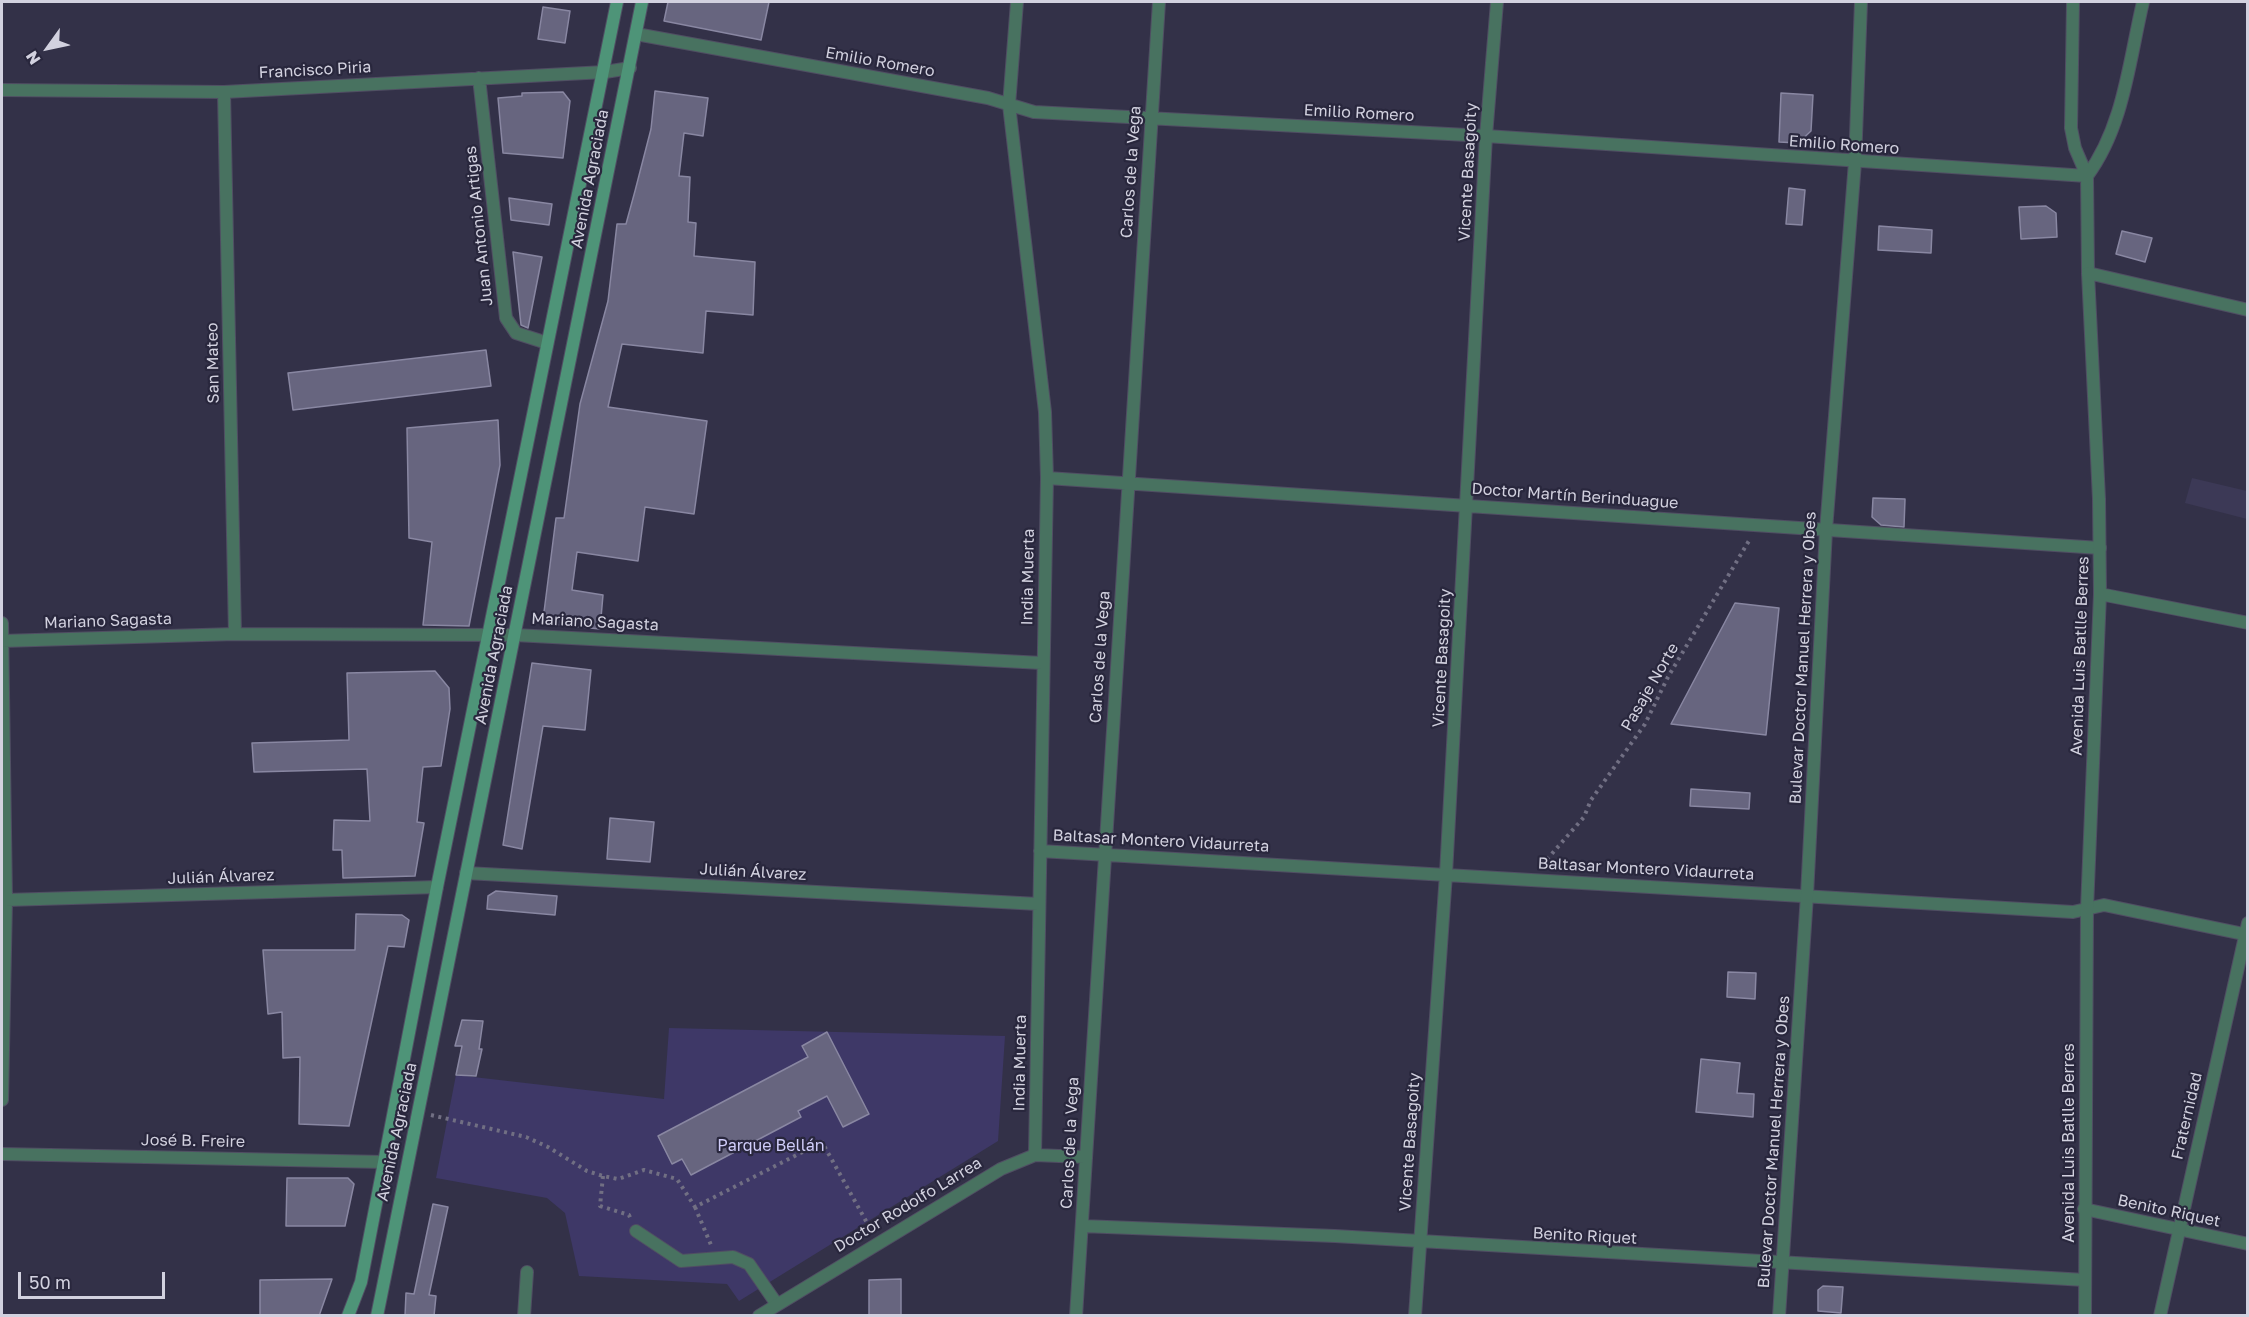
<!DOCTYPE html>
<meta charset="utf-8">
<style>
body{margin:0}
#map{position:relative;width:2249px;height:1317px;overflow:hidden;background:#333148;font-family:"Golos Text",sans-serif}
canvas{display:block}
.frame{position:absolute;inset:0;border:3px solid #d2d1df;pointer-events:none}
.north{position:absolute;left:18px;top:18px;width:60px;height:60px;-webkit-text-stroke:4px #29273d;paint-order:stroke;rotate:237deg;font-size:16px;font-weight:700;line-height:24px;text-align:center;color:#d2d1df}
.north::after{content:'';display:block;margin:auto;width:21px;height:27px;background:#d2d1df;clip-path:polygon(50% 0,100% 100%,50% 72%,0 100%)}
.scale{position:absolute;left:18px;top:1272px;width:147px;height:27px;box-sizing:border-box;border:3px solid #d2d1df;border-top:0;padding-left:8px;font-size:18px;line-height:21px;white-space:nowrap;color:#d2d1df;-webkit-text-stroke:4px #29273d;paint-order:stroke}
</style>
<div id="map">
<canvas width="2249" height="1317"></canvas>
<div class="frame"></div>
<div class="north">N</div>
<div class="scale">50 m</div>
</div>
<script>
const g = document.querySelector('canvas').getContext('2d');
g.lineJoin = 'round';
function fill(path, color) {
  g.fillStyle = color;
  g.fill(path, 'evenodd');
}
function stroke(path, color, width, dash) {
  g.strokeStyle = color;
  g.lineWidth = width;
  g.lineCap = dash ? 'butt' : 'round';
  g.setLineDash(dash || []);
  g.stroke(path);
}
function write(font, color, halo, rows, align = 'center') {
  g.font = font + ' "Golos Text",sans-serif';
  g.lineWidth = 4.5;
  g.setLineDash([]);
  g.textBaseline = 'middle';
  g.strokeStyle = halo;
  g.fillStyle = color;
  for (const [text, x, y, turn = 0] of rows) {
    g.save();
    g.translate(x, y);
    g.rotate((+turn || 0) * Math.PI / 180);
    g.textAlign = isNaN(turn) ? turn : align;
    if (halo) g.strokeText(text, 0, 0);
    g.fillText(text, 0, 0);
    g.restore();
  }
}
const built = new Path2D(`
 M2192 478 2247 491V519L2185 503Z`);
const green = new Path2D(`
 M669 1028 1005 1036 998 1141 739 1301 727 1284 579 1276 565 1213 547 1198 436 1178 456 1075 664 1099Z`);
const building = new Path2D(`
 M668 2H769L761 40 664 21Z
 M543 7 570 11 565 43 538 39Z
 M655 91 708 98 703 136 684 133 679 176 690 177 688 222 696 223 694 256 755 262 753 315 706 311 703 353 622 344 608 407 707 421 694 514 645 507 638 561 577 552 572 590 603 595 600 629 552 624 544 612 556 518H564L580 404 608 301 617 224H626L635 191 651 129Z
 M563 92 570 101 563 158 503 153 498 98 522 96V93Z
 M1781 93 1813 95 1811 131 1798 143 1779 142Z
 M1789 188 1805 190 1802 225 1786 224Z
 M509 198 552 204 549 225 511 220Z
 M2046 206 2056 213 2057 237 2021 239 2019 207Z
 M1879 226 1932 230 1931 253 1878 250Z
 M2122 231 2152 238 2145 262 2116 254Z
 M513 252 542 257 528 328 521 325Z
 M486 350 491 386 293 410 288 373Z
 M498 420 500 465 469 626 423 625 432 542 409 538 407 428Z
 M1873 498 1905 499 1904 527 1881 525 1872 517Z
 M1735 603 1779 608 1766 735 1671 724Z
 M532 663 591 670 585 730 543 726 522 849 503 845Z
 M435 671 449 688 450 709 441 766 423 767 417 822 424 823 415 876 343 878 342 850H333L334 820 370 821 367 769 254 772 252 743 349 740 347 673Z
 M1691 789 1750 793 1749 809 1690 806Z
 M610 818 654 822 650 862 607 859Z
 M496 891 557 896 555 915 487 909 488 896Z
 M356 914 402 915 409 920 404 947 388 946 349 1126 299 1124 300 1057 283 1058 282 1012 268 1014 263 950H355Z
 M1728 972 1756 973 1755 999 1727 997Z
 M462 1020 483 1021 479 1049H482L476 1076 456 1075 462 1046H455Z
 M827 1032 869 1114 843 1127 827 1096 798 1111 801 1117 691 1175 682 1159 672 1164 658 1136 808 1057 802 1046Z
 M1701 1059 1740 1063 1737 1093 1754 1094 1753 1117 1696 1112Z
 M287 1178H348L354 1184 345 1226H286Z
 M433 1204 448 1207 429 1295 436 1296 434 1316H405L406 1293 414 1294Z
 M332 1279 319 1316H260V1280Z
 M901 1279V1316H869V1280Z
 M1823 1286 1843 1287 1841 1313 1818 1311V1290Z`);
const path = new Path2D(`
 M1542 865 1584 817 1591 800 1645 724 1668 677 1750 539
 M431 1115 526 1137 548 1147 587 1171 603 1176 618 1179 644 1170 677 1179 695 1207 822 1142 871 1230
 M603 1176 600 1206 629 1215 631 1220
 M695 1207 711 1245`);
const pedestrian = new Path2D(`
 M636 1231 681 1261 733 1257 749 1264 776 1303`);
const minor = new Path2D(`
 M1017 2 1009 105 1045 412 1047 478 1035 1155
 M2073 2 2071 128 2075 148 2087 176 2088 273
 M636 34 988 98 1034 112 1486 136 2087 176
 M479 78 506 318 516 333 547 343
 M2 90 224 92 605 72 630 68
 M224 92 235 634
 M2087 176C2124 126 2129 61 2143 2
 M1047 478 2100 548
 M2 623 6 900 2 1100
 M2 641 235 634 515 635 1042 663
 M1040 851 2073 912 2104 905 2248 935
 M466 873 1038 904
 M6 900 437 887
 M2 1154 384 1162
 M2084 1209 2248 1244
 M1082 1226 1335 1236 2085 1280
 M524 1316 527 1272
 M759 1316 1001 1169 1035 1155 1084 1157
 M1076 1316 1159 2
 M1415 1316 1446 874 1486 136 1497 2`);
const tertiary = new Path2D(`
 M2100 594 2248 623
 M1779 1316 1807 895 1826 530 1855 162 1861 2
 M2085 1316 2087 909 2100 594 2099 499 2088 273 2248 310
 M2160 1316 2248 923`);
const secondary = new Path2D(`
 M348 1316 361 1282 437 887 617 2
 M377 1316 642 2`);
const streetNames = [
 ["Emilio Romero",880,62,10],
 ["Francisco Piria",315,70,-3],
 ["Emilio Romero",1359,113,3],
 ["Emilio Romero",1844,145,4],
 ["Carlos de la Vega",1131,172,-86],
 ["Vicente Basagoity",1468,172,-87],
 ["Avenida Agraciada",590,179,-79],
 ["Juan Antonio Artigas",479,226,-96],
 ["San Mateo",213,363,-91],
 ["Doctor Martín Berinduague",1575,496,4],
 ["India Muerta",1028,577,-89],
 ["Mariano Sagasta",108,621,-2],
 ["Mariano Sagasta",595,622,3],
 ["Avenida Agraciada",494,655,-79],
 ["Avenida Luis Batlle Berres",2080,656,-88],
 ["Carlos de la Vega",1100,657,-86],
 ["Vicente Basagoity",1442,658,-87],
 ["Bulevar Doctor Manuel Herrera y Obes",1803,658,-87],
 ["Pasaje Norte",1650,687,-60],
 ["Baltasar Montero Vidaurreta",1161,841,3],
 ["Baltasar Montero Vidaurreta",1646,869,3],
 ["Julián Álvarez",753,872,3],
 ["Julián Álvarez",221,877,-2],
 ["India Muerta",1020,1063,-89],
 ["Fraternidad",2187,1116,-77],
 ["Avenida Agraciada",397,1132,-78],
 ["José B. Freire",193,1141,1],
 ["Vicente Basagoity",1410,1142,-86],
 ["Bulevar Doctor Manuel Herrera y Obes",1774,1142,-86],
 ["Carlos de la Vega",1070,1143,-87],
 ["Avenida Luis Batlle Berres",2069,1143,-90],
 ["Doctor Rodolfo Larrea",908,1205,-31],
 ["Benito Riquet",2169,1211,12],
 ["Benito Riquet",1585,1236,3]
];
const parkNames = [
 ["Parque Bellán",771,1146]
];
fill(built, '#3c3956');
fill(green, '#3e3867');
fill(building, '#67657f');
stroke(building, '#8987a2', 1.5);
stroke(pedestrian, '#504e63', 14);
stroke(minor, '#504e63', 14);
stroke(tertiary, '#504e63', 14);
stroke(secondary, '#504e63', 14);
stroke(path, '#716f83', 4, [3, 4.5]);
stroke(pedestrian, '#487260', 12);
stroke(minor, '#487260', 12);
stroke(tertiary, '#487260', 12);
stroke(secondary, '#4e9478', 12);
write('16px', '#d2d1df', '#29273d', streetNames);
write('16px', '#d0cdfa', '#29273d', parkNames);
</script>
